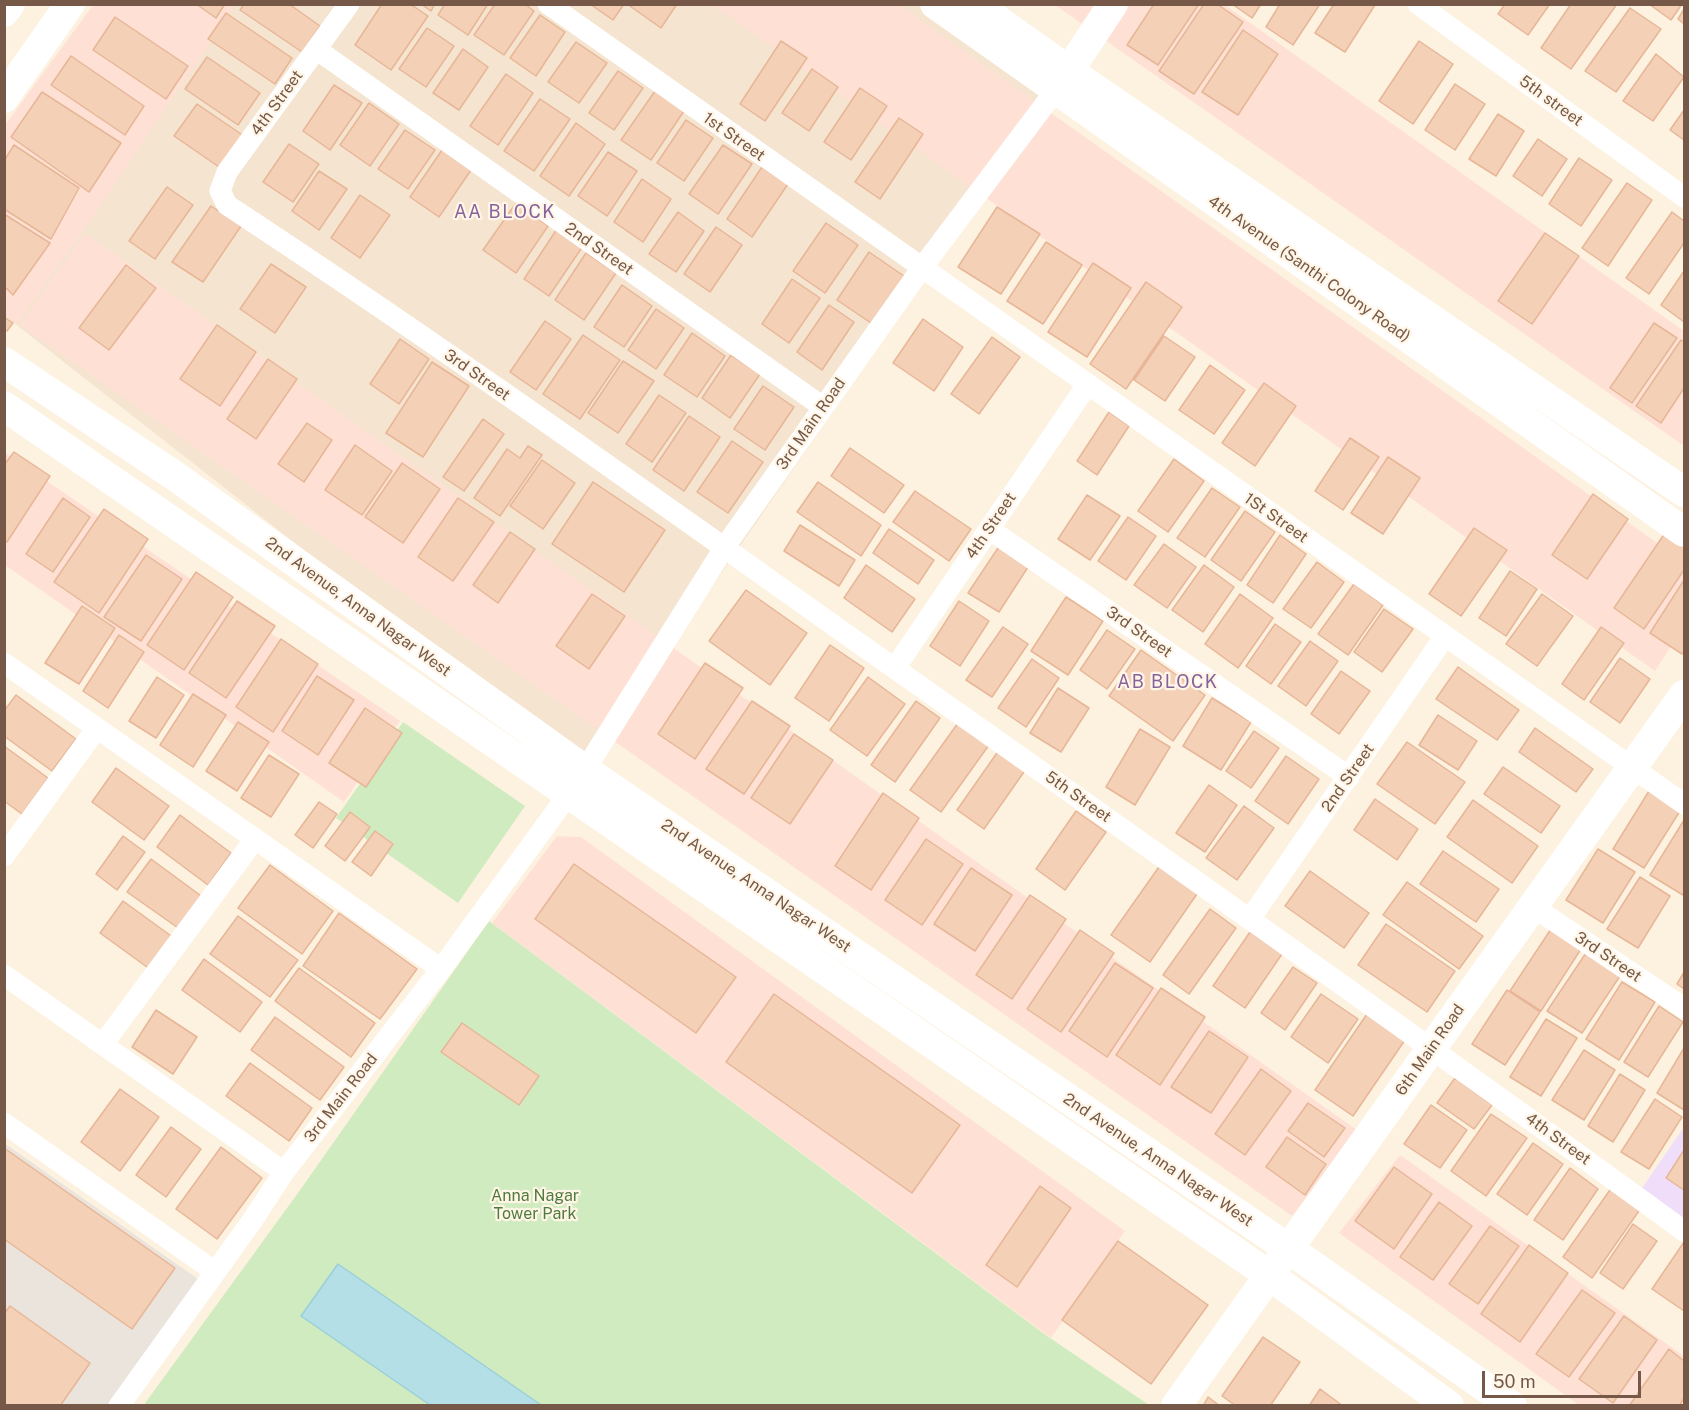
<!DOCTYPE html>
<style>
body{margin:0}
#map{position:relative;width:1689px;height:1410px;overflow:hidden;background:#fdf2e0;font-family:"Public Sans",sans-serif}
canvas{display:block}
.frame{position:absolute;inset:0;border:6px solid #755847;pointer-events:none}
.scale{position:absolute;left:1482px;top:1371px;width:159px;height:27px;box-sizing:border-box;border:3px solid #755847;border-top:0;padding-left:8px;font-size:18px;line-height:21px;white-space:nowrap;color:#755847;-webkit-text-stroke:4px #fff6e8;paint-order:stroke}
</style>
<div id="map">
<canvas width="1689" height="1410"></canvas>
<div class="frame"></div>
<div class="scale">50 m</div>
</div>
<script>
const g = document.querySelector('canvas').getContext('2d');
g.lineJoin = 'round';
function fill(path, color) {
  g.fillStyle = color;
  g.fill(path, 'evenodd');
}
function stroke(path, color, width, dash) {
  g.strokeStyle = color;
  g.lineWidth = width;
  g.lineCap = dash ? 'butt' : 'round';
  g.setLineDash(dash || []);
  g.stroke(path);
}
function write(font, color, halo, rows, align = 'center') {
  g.font = font + ' "Public Sans",sans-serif';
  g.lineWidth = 4.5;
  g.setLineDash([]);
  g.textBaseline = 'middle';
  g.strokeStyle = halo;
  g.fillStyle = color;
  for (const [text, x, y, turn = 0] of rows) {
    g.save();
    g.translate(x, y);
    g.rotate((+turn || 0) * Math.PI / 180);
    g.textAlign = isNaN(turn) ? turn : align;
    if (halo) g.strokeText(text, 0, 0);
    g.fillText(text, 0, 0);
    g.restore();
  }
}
const residential = new Path2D(`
 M98 5H934L1055 91 585 770 5 316 4 152Z`);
const commercial = new Path2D(`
 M93 5H236L82 232 17 324 5 313V125Z
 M713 5H899L1684 562V626L1655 671Z
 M1055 5H1225L1684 331V446Z
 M85 233 1357 1130 1292 1216 20 325Z
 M4 452 400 721 344 802 5 565Z
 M557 836 581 837 1125 1231 1051 1338 492 923Z
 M1400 1155 1684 1356V1405H1579L1339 1233Z`);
const industrial = new Path2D(`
 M4 1143 198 1279 110 1405H5Z`);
const education = new Path2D(`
 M1684 1127V1231L1636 1197Z`);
const green = new Path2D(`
 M403 722 525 806 458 903 336 818Z
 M489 921 1047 1336 1149 1405 143 1406 298 1193Z`);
const water = new Path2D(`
 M338 1264 541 1405H430L301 1316Z`);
const building = new Path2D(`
 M196 4H225L216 18Z
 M244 4H289L320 26 302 52 240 10Z
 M382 4H410L428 16 391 70 355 45Z
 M421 4H435L431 11Z
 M445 4H488L468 35 438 15Z
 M495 4H525L534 11 504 55 474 35Z
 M590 4H624L613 20Z
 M627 4H677L661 28Z
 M1154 4H1199L1158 65 1127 45Z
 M1204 4H1217L1243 22 1194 94 1159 71Z
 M1232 4H1261L1252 18Z
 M1280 4H1320L1293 45 1266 27Z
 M1334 4 1375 5 1345 52 1315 33Z
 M1505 4H1550L1528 35 1498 14Z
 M1571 4H1617L1571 69 1541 48Z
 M1649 4H1682L1671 20Z
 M1630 8 1661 29 1616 92 1585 71Z
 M1684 9V24L1678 19Z
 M226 13 292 58 275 84 208 39Z
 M540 15 565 32 536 76 510 58Z
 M115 17 188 66 166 99 93 50Z
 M427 28 454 46 426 87 399 69Z
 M1243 30 1278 54 1238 115 1202 92Z
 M781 41 807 58 765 121 740 104Z
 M1419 41 1453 64 1413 124 1379 101Z
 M576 42 607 63 579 103 548 82Z
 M463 49 488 67 459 110 433 93Z
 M1656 54 1684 77 1653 121 1623 101Z
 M71 56 144 106 125 135 51 85Z
 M207 57 260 93 238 125 185 89Z
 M812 69 838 87 809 131 782 113Z
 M618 71 643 88 614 130 589 113Z
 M506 74 533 93 498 145 470 126Z
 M1455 84 1485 104 1455 150 1425 130Z
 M334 85 362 103 330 150 303 131Z
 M860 88 887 106 851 160 824 142Z
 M655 91 684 111 651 160 621 140Z
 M42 92 121 143 89 192 11 137Z
 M540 99 570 119 534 171 504 151Z
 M369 103 399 124 370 166 340 145Z
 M197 104 244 136 222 169 174 136Z
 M1684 110V140L1670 130Z
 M1498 114 1524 131 1496 176 1469 159Z
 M899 118 923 134 880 199 855 182Z
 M686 120 713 138 684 181 657 163Z
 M576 123 605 144 569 196 540 176Z
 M405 130 435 150 408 189 378 169Z
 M1538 139 1567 159 1542 196 1513 176Z
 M289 144 319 164 293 202 263 182Z
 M14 145 79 188 51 239 4 209V161Z
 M723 145 752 164 718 214 689 194Z
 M442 150 471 170 439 217 410 197Z
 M608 152 637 171 607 216 578 196Z
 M1579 158 1612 180 1581 226 1549 204Z
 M762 167 788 184 752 237 727 219Z
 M319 171 347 189 319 230 292 211Z
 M642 179 671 199 643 242 614 222Z
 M1627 183 1652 200 1608 266 1582 248Z
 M167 187 193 205 155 259 129 241Z
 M360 195 390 215 360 258 331 238Z
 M516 203 548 226 516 273 483 250Z
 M211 206 241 226 203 282 172 262Z
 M997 207 1040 234 1001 294 958 267Z
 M678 212 704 231 676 272 649 254Z
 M1672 212 1684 221V243L1649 294 1626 278Z
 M4 214 50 243 13 295 4 286Z
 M826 223 858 245 825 293 793 271Z
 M716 227 742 245 710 292 684 274Z
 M557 229 583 246 549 296 524 279Z
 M1545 233 1579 256 1532 324 1498 301Z
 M1046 242 1082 265 1043 324 1007 301Z
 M869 252 904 276 871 323 837 300Z
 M586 253 616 273 584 320 555 300Z
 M1093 263 1131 288 1087 357 1048 332Z
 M271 264 306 287 275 333 240 309Z
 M126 265 156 288 109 350 79 328Z
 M1684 271V322L1661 305Z
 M792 279 820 298 789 343 762 324Z
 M1146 282 1182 307 1126 389 1090 364Z
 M622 285 652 306 624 347 594 327Z
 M829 305 854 322 822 370 797 352Z
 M656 309 684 328 656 369 628 350Z
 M4 317 13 323 7 331 4 329Z
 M923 319 963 347 934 391 893 363Z
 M545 321 571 339 536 390 510 372Z
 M1654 323 1677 338 1632 403 1610 388Z
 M217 325 256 352 220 406 180 379Z
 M692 333 725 356 697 397 664 375Z
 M583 335 620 360 580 419 543 394Z
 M1164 336 1195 357 1165 401 1134 380Z
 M992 337 1020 357 979 414 951 394Z
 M400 339 429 359 399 404 370 384Z
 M1681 340 1684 342V388L1661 423 1636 406Z
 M731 355 760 374 730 418 702 398Z
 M268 359 297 379 256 439 227 419Z
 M623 361 654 381 618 433 588 413Z
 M432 362 469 386 423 457 386 433Z
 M1210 365 1245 390 1214 434 1179 410Z
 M1264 383 1296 406 1255 466 1222 443Z
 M763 386 794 407 765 450 734 429Z
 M659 395 686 413 652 462 626 444Z
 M1109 412 1129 426 1097 475 1077 461Z
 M689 416 720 437 684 491 653 470Z
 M483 419 504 434 464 491 443 477Z
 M307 423 332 440 304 482 278 464Z
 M1350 438 1379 457 1343 510 1315 491Z
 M732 441 763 462 728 513 697 492Z
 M355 445 392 471 362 515 325 490Z
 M528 446 542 455 500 516 474 498 507 449 520 458Z
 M850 448 904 485 884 513 831 476Z
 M14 452 50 476 7 542 4 540V465Z
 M1388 457 1420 478 1383 534 1351 513Z
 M1174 459 1204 481 1168 532 1138 511Z
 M542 460 575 483 543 529 510 506Z
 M402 463 440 489 403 543 365 517Z
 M593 482 665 530 624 592 552 544Z
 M818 482 881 525 861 556 797 512Z
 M1212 488 1240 507 1205 557 1177 538Z
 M915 491 971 529 949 561 893 522Z
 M1593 494 1628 519 1587 579 1552 555Z
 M1087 495 1120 516 1090 560 1058 539Z
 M63 498 90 517 53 572 26 554Z
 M458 498 494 522 453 581 418 557Z
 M104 509 148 539 99 613 54 582Z
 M1245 511 1275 532 1241 581 1211 560Z
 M1128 517 1156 536 1126 580 1098 561Z
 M800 525 855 560 839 586 784 551Z
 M1669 527 1684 538V570L1644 629 1614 608Z
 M1474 528 1507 550 1461 616 1429 594Z
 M889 529 934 560 918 584 873 553Z
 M510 532 535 549 498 603 473 585Z
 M1280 535 1306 554 1273 603 1247 585Z
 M1164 544 1196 567 1167 608 1134 585Z
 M1000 545 1030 564 999 612 968 593Z
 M146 555 182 579 141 641 104 617Z
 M1317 562 1344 582 1311 628 1283 609Z
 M866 565 915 599 892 632 844 598Z
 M1204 565 1234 587 1203 632 1172 610Z
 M1510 571 1537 589 1506 636 1479 618Z
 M196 572 233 597 184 670 147 645Z
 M1684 580V651L1682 654 1650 633Z
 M1354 584 1383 605 1348 655 1318 634Z
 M746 590 807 633 770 685 709 641Z
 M592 594 625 616 589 669 556 646Z
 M1240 594 1273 618 1238 668 1205 644Z
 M1542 594 1573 616 1537 666 1506 644Z
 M1066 597 1103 621 1068 675 1031 651Z
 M237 601 275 626 226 698 189 673Z
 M959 601 989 621 960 666 930 646Z
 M82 606 115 628 79 684 45 663Z
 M1384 609 1413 629 1382 672 1354 652Z
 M1275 624 1301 642 1271 684 1246 666Z
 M1003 627 1028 644 992 697 966 680Z
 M1601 627 1624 643 1584 700 1562 684Z
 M1107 630 1135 649 1107 689 1080 670Z
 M119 635 144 652 108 708 83 691Z
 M281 639 318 664 273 732 236 707Z
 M1310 641 1338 661 1306 706 1278 686Z
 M830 645 864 668 829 721 795 698Z
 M1141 650 1205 695 1173 741 1109 696Z
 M1620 658 1650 679 1620 723 1590 702Z
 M1032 659 1059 678 1026 727 998 708Z
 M705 663 743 688 695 759 658 734Z
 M1458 667 1519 710 1497 740 1436 699Z
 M1341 671 1370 691 1339 734 1311 714Z
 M317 676 354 700 318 755 282 731Z
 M157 677 184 695 156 738 129 721Z
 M868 677 905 704 867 756 830 730Z
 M1058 688 1089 708 1061 752 1030 733Z
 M193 694 226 715 193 767 160 745Z
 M16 695 76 739 52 771 4 736V711Z
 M1212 698 1251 722 1221 770 1183 746Z
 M752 701 790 726 744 794 706 769Z
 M916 701 940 718 895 782 871 765Z
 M365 708 402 733 366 787 329 763Z
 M1438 715 1477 741 1458 770 1419 745Z
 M238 722 269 742 237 791 206 771Z
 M958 723 989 745 941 812 910 790Z
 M1535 728 1593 769 1576 792 1519 752Z
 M1140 729 1170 747 1135 805 1106 787Z
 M1254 731 1279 748 1251 788 1226 771Z
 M794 734 833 760 790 824 751 798Z
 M1407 742 1465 782 1435 824 1377 784Z
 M4 746 48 778 22 814 4 801Z
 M999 750 1026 769 984 829 957 810Z
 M269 755 299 774 271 817 241 798Z
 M1286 756 1319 779 1288 824 1255 801Z
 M1503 767 1560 806 1541 833 1484 794Z
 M116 768 169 806 144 840 92 802Z
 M1209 785 1237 805 1205 852 1176 833Z
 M1649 791 1680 811 1644 868 1613 849Z
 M883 793 919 818 871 890 835 866Z
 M1375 799 1418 829 1397 860 1354 830Z
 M1473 800 1538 846 1512 883 1447 837Z
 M319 802 337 814 313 848 295 835Z
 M1244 806 1274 828 1237 880 1206 858Z
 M1076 811 1106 832 1065 890 1036 869Z
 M350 812 370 827 345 861 325 846Z
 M180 815 231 853 208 885 157 847Z
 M1684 820V892L1683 895 1650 875Z
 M375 831 393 844 371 876 352 862Z
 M123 836 145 852 117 890 96 874Z
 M926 839 963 864 922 925 885 900Z
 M1598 849 1635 872 1603 923 1566 900Z
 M1443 851 1499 889 1476 922 1420 884Z
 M151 859 204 898 181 930 127 892Z
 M574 864 736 977 696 1033 535 919Z
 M1161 864 1199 891 1150 962 1111 935Z
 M270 865 333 911 302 954 238 908Z
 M971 868 1012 895 975 951 934 924Z
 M1310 871 1369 913 1344 948 1285 906Z
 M1640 877 1670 896 1638 948 1607 929Z
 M1407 882 1483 936 1459 969 1383 915Z
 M1030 895 1066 919 1012 999 976 975Z
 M123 901 174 938 151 970 100 933Z
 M1210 909 1236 928 1189 994 1163 975Z
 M339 913 417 969 380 1019 303 966Z
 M238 916 298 960 270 997 210 954Z
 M1386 924 1455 971 1427 1012 1358 965Z
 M1551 929 1581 949 1541 1011 1510 991Z
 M1080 930 1114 953 1061 1032 1027 1009Z
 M1250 932 1282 954 1245 1008 1213 986Z
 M1586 953 1620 976 1582 1033 1547 1011Z
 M204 959 262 1002 240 1032 182 990Z
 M1115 963 1153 988 1107 1057 1069 1031Z
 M1293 967 1317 983 1285 1030 1261 1013Z
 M299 968 375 1023 351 1057 275 1001Z
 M1684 972V989L1677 984Z
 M1622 982 1655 1002 1619 1060 1586 1039Z
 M1161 988 1205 1017 1160 1085 1116 1055Z
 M1507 990 1540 1012 1505 1065 1472 1044Z
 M774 994 960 1125 912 1193 726 1062Z
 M1321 994 1358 1019 1328 1063 1291 1037Z
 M1659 1006 1683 1022 1648 1077 1624 1062Z
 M156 1010 197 1037 173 1074 132 1047Z
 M1367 1014 1405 1040 1353 1116 1315 1090Z
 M275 1017 344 1067 320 1100 251 1050Z
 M1546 1019 1577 1038 1541 1096 1510 1077Z
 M462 1023 539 1076 519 1105 441 1052Z
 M1209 1031 1248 1057 1211 1113 1171 1087Z
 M1684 1048V1110L1657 1093Z
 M1584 1050 1615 1070 1584 1120 1552 1100Z
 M250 1063 312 1108 289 1141 226 1096Z
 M1261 1069 1291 1091 1245 1155 1215 1134Z
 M1620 1074 1645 1090 1613 1142 1588 1126Z
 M1455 1078 1492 1105 1474 1129 1437 1103Z
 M120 1089 159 1117 120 1171 81 1142Z
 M1655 1099 1682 1117 1649 1169 1621 1152Z
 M1308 1103 1345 1128 1324 1157 1288 1131Z
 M1431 1105 1467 1130 1440 1168 1404 1144Z
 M1491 1114 1527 1138 1486 1196 1451 1171Z
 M171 1127 201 1149 166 1197 136 1175Z
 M1287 1137 1326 1164 1305 1195 1266 1167Z
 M1533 1143 1563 1164 1527 1215 1497 1194Z
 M221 1147 262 1178 217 1239 176 1209Z
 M4 1148 175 1268 132 1329 4 1239Z
 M1684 1150V1190L1666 1178Z
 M1394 1167 1432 1194 1394 1249 1355 1221Z
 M1570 1168 1598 1189 1563 1240 1534 1220Z
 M1040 1186 1071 1208 1017 1287 986 1265Z
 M1612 1187 1641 1208 1592 1278 1563 1257Z
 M1439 1202 1472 1226 1433 1280 1400 1257Z
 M1633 1224 1657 1241 1623 1289 1600 1273Z
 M1490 1226 1519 1246 1478 1304 1449 1284Z
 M1118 1241 1208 1305 1151 1384 1062 1320Z
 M1684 1242V1311L1652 1289Z
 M1529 1245 1568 1273 1520 1342 1481 1314Z
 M1582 1290 1615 1313 1569 1377 1536 1354Z
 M10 1306 90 1363 60 1406H4V1314Z
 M1624 1316 1657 1340 1613 1403 1579 1379Z
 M1263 1337 1300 1362 1270 1406H1236L1222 1396Z
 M1669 1349 1684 1361V1398L1679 1406H1629Z
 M1320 1389 1343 1406H1309Z
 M1208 1397 1220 1406H1203Z`);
const street = new Path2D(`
 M349 4 227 172 220 191 227 205C442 346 651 496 860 644 1136 838 1412 1033 1684 1231
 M548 4 1684 804
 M1418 4 1684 197
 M316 49 823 407
 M989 529 1349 777
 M4 663 441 969
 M895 668 1087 385
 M585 770 724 548 921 269 1055 91
 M4 856 97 728
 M1532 906 1684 1008
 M1250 919 1445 636
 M4 975 284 1172
 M103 1044 255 839
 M4 1123 214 1271
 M119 1406 252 1221 284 1172 441 969 568 795`);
const secondary = new Path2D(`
 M935 4 1684 532
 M975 4 1069 71 1684 492
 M4 12 10 4
 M1058 87 1113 4
 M4 98 70 4
 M4 362 175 476 585 770 1289 1249 1512 1406
 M4 406 1269 1275 1449 1406
 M1176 1406 1684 695`);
const streetNames = [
 ["5th street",1551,101,36],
 ["4th Street",277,103,-54],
 ["1st Street",734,137,35],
 ["2nd Street",599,249,35],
 ["4th Avenue (Santhi Colony Road)",1309,269,35],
 ["3rd Street",477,375,35],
 ["3rd Main Road",811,424,-55],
 ["1St Street",1276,518,35],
 ["4th Street",991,526,-56],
 ["2nd Avenue, Anna Nagar West",358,607,36],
 ["3rd Street",1139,632,35],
 ["2nd Street",1348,778,-55],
 ["5th Street",1078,797,35],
 ["2nd Avenue, Anna Nagar West",756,886,34],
 ["3rd Street",1608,957,34],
 ["6th Main Road",1430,1050,-55],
 ["3rd Main Road",341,1098,-52],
 ["4th Street",1558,1139,36],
 ["2nd Avenue, Anna Nagar West",1158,1160,34]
];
const parkNames = [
 ["Anna Nagar",535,1196],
 ["Tower Park",535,1214]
];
const neighbourhoodNames = [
 ["AA BLOCK",505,212],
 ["AB BLOCK",1168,682]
];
fill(residential, '#f5e4cf');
fill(commercial, '#fee1d4');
fill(industrial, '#ebe4dc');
fill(education, '#efddf9');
fill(green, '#d0ebbf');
fill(water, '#b5dfe7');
stroke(water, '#9acfd9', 1.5);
fill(building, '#f4d0b7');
stroke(building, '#e7b697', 1.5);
stroke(street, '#fff', 21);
stroke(secondary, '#fff', 30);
write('16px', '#755847', '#fff6e8', streetNames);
write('16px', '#507b3e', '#fff6e8', parkNames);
g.letterSpacing = '1.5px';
write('18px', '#876299', '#fff6e8', neighbourhoodNames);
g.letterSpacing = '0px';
</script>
